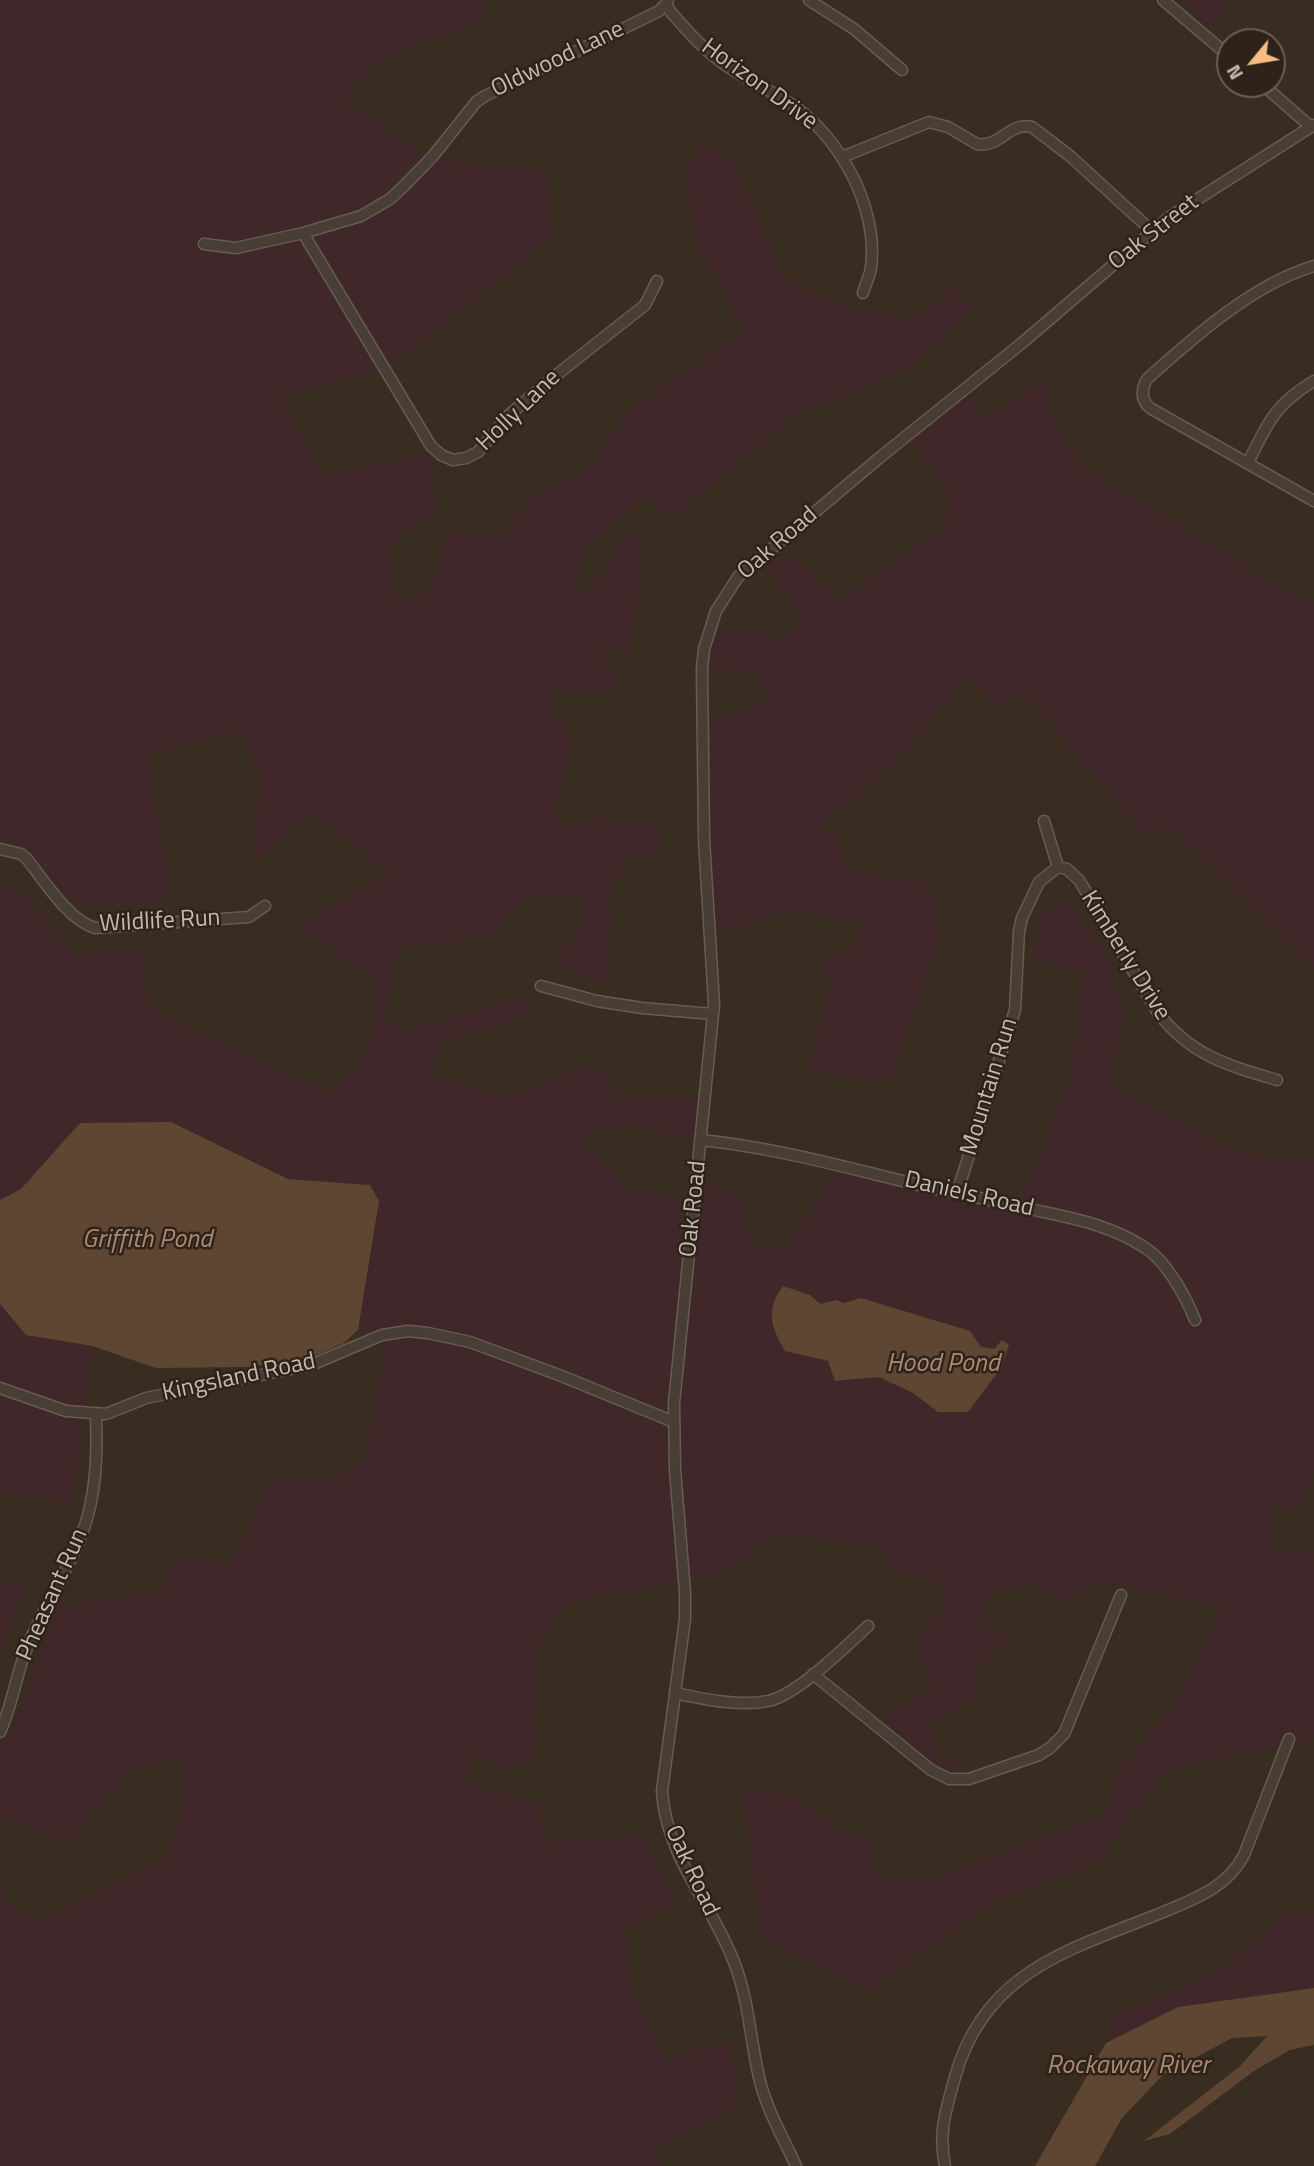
<!DOCTYPE html>
<style>
body{margin:0}
#map{position:relative;width:1314px;height:2166px;overflow:hidden;background:#392c21;font-family:"Titillium Web",sans-serif}
canvas{display:block}
.north{position:absolute;left:1216px;top:28px;width:70px;height:70px;box-sizing:border-box;background:#2e231a;border:2px solid #6a5f56;border-radius:50%;rotate:240deg;font-size:19px;font-weight:700;line-height:28px;text-align:center;color:#c5baaf}
.north::after{content:'';display:block;margin:auto;width:24px;height:32px;background:#f7bc83;clip-path:polygon(50% 0,100% 100%,50% 72%,0 100%)}
</style>
<div id="map">
<canvas width="1314" height="2166"></canvas>
<div class="north">N</div>
</div>
<script>
const g = document.querySelector('canvas').getContext('2d');
g.lineJoin = 'round';
function fill(path, color) {
  g.fillStyle = color;
  g.fill(path, 'evenodd');
}
function stroke(path, color, width, dash) {
  g.strokeStyle = color;
  g.lineWidth = width;
  g.lineCap = dash ? 'butt' : 'round';
  g.setLineDash(dash || []);
  g.stroke(path);
}
function write(font, color, halo, rows, align = 'center') {
  g.font = font + ' "Titillium Web",sans-serif';
  g.lineWidth = 5;
  g.setLineDash([]);
  g.textBaseline = 'middle';
  g.strokeStyle = halo;
  g.fillStyle = color;
  for (const [text, x, y, turn = 0] of rows) {
    g.save();
    g.translate(x, y);
    g.rotate((+turn || 0) * Math.PI / 180);
    g.textAlign = isNaN(turn) ? turn : align;
    if (halo) g.strokeText(text, 0, 0);
    g.fillText(text, 0, 0);
    g.restore();
  }
}
const green = new Path2D(`
 M0 0H487L478 20 382 61 344 99 428 158 546 172 553 236 391 368 278 396 322 475 429 453 436 509 390 545 392 597 417 600 434 582 448 530 500 537 536 492 581 474 635 405 744 332 692 235 687 167 705 143 731 161 788 283 847 308 916 318 952 285 974 307 901 374 799 412 671 520 645 495 582 556 576 582 586 597 625 534 643 533 632 650 612 647 596 653 616 673 615 691 554 690 552 710 573 736 555 810 556 821 571 830 594 817 609 820H659V854H632L606 897 612 905 606 986 550 962 580 931 583 892 524 899 491 936 398 948 384 1019 404 1031 522 998 537 1013 442 1042 431 1077 507 1096 594 1064 622 1098 704 1099 698 1143 631 1124 588 1130 584 1144 629 1190 694 1201 696 1184 737 1189 752 1243 781 1249 843 1168 1018 1205 1068 1086 1085 973 1034 959 1039 917 1061 896 1106 952 1124 1016 1109 1084 1236 1153 1314 1160V1472L1301 1509 1272 1508V1545L1314 1555V1739L1166 1769 1096 1863 993 1902 868 1992 761 1940 743 1791 792 1795 844 1833 871 1840 876 1875 919 1882 1105 1816 1119 1770 1176 1703 1221 1606 1100 1582 1068 1603 1032 1585 990 1589 982 1618 1010 1643 977 1666 972 1700 930 1721 935 1754 962 1759 931 1780 867 1730 933 1688 915 1640 946 1604 936 1579 895 1570 883 1548 778 1533 722 1574 570 1601 536 1647 533 1757 506 1769 476 1752 463 1783 538 1804 545 1842 642 1835 676 1903 625 1927 629 1981 666 2060 728 2040 741 2102 654 2151 660 2166H0V1889L5 1899 36 1923 169 1857 186 1791 177 1758 133 1769 68 1841 0 1818V1742L16 1723 57 1606 164 1592 175 1555 231 1565 272 1481 339 1477 364 1460 389 1333 358 1330 379 1201 370 1185 288 1179 171 1122 81 1123 21 1189 0 1200V884L27 898 77 955 142 950V994L160 1015 331 1093 370 1048 373 980 297 924 390 874 311 812 256 859 259 772 239 731 146 755 170 884 151 904H77L14 839 0 836Z
 M1178 0H1231L1210 27Z
 M1047 375 1049 414 1083 467 1296 597 1314 604V968L1197 851 1165 825 1150 842 1022 691 1000 706 965 678 902 757 819 829 837 834 848 870 931 884 941 935 891 1080 807 1072 830 991 822 959 856 949 861 922 792 910 709 936 706 828 693 779 695 729 770 698 752 673 698 664V640L734 625 785 639 804 621 763 558 788 554 839 599 945 527 948 488 905 434 961 388 987 420Z
 M0 1304 26 1335 92 1346 72 1503 0 1491Z
 M0 1579 26 1586 0 1656Z
 M1314 1913V1988L1178 2007 1106 2043 1112 2018 1230 1964 1282 1914Z`);
const water = new Path2D(`
 M171 1122 288 1179 370 1185 379 1201 358 1330 344 1343 312 1357 250 1367 156 1368 92 1346 26 1335 0 1304V1200L21 1189 80 1123Z
 M783 1286 810 1295 820 1304 837 1300 844 1303 861 1298 970 1331 981 1347 994 1349 1002 1340 1009 1345 1001 1368 968 1412H938L913 1393 879 1377 835 1381 828 1361 785 1351C771 1327 765 1310 783 1286Z
 M1314 1988V2045L1290 2050 1254 2071 1170 2134 1144 2141 1239 2067 1267 2036 1232 2038 1163 2075 1122 2118 1095 2166H1035L1106 2043 1178 2007Z`);
const minor = new Path2D(`
 M668 0 666 4 670 11C684 27 698 44 715 57 737 76 764 86 788 102 838 133 879 207 871 267 870 276 865 285 863 293
 M809 0 854 29 902 70
 M1163 0 1230 57
 M1262 84 1311 127
 M842 157 929 122 948 127 977 144C1000 148 1010 121 1032 127L1070 156 1152 231
 M303 233 431 446 441 455 453 460 466 458 478 452 508 416 545 384 645 305 657 281
 M204 244 236 248 303 233 361 216 390 199 405 185 433 156 476 102 485 96 659 11 666 4
 M1314 266C1253 284 1194 337 1147 379 1141 390 1141 400 1150 408L1314 501
 M1248 463C1267 424 1275 404 1314 381
 M1044 821 1058 867
 M0 849 21 854 26 858C44 880 68 920 95 928L249 917 265 906
 M1058 867 1067 869 1079 880 1158 1013C1192 1056 1227 1065 1277 1080
 M541 986 597 1001 642 1008 713 1014
 M700 1140C783 1148 864 1173 945 1191 977 1197 1008 1204 1039 1211 1076 1219 1112 1226 1144 1247 1166 1260 1186 1297 1195 1320
 M957 1193 1015 1010 1019 931 1022 918 1039 882 1058 867
 M0 1388 66 1411 106 1414 146 1398 311 1365 382 1335 408 1331 428 1333 470 1342 559 1375 674 1422
 M813 1674 931 1770 949 1779H969L1039 1755 1050 1748 1064 1734 1121 1595
 M675 1693C704 1699 739 1707 768 1701 797 1695 845 1647 868 1626
 M0 1732C13 1704 16 1673 28 1645 45 1602 77 1558 88 1515 97 1481 97 1448 96 1414
 M796 2166C783 2137 766 2109 759 2077 750 2039 749 2000 734 1962 712 1904 666 1857 662 1791L685 1619V1592L675 1470 674 1403 714 1004 704 839 702 669 704 649 716 611 738 577 878 459 1022 343 1168 218 1314 125
 M945 2166C938 2132 946 2110 955 2077 986 1965 1079 1948 1173 1908 1202 1896 1229 1884 1244 1855L1289 1739`);
const streetNames = [
 ["Oldwood Lane",558,60,-26],
 ["Horizon Drive",759,85,36],
 ["Oak Street",1154,233,-38],
 ["Holly Lane",519,411,-44],
 ["Oak Road",778,544,-41],
 ["Wildlife Run",160,922,-3],
 ["Kimberly Drive",1125,956,58],
 ["Mountain Run",990,1087,-73],
 ["Daniels Road",969,1195,13],
 ["Oak Road",694,1209,-84],
 ["Kingsland Road",239,1378,-12],
 ["Pheasant Run",53,1595,-66],
 ["Oak Road",691,1871,65]
];
const waterNames = [
 ["Griffith Pond",147,1241],
 ["Hood Pond",943,1365],
 ["Rockaway River",1128,2067]
];
fill(green, '#40272a');
fill(water, '#5e4633');
stroke(minor, '#675c52', 13);
stroke(minor, '#493e35', 10);
write('24px', '#c5baaf', '#2e231a', streetNames);
write('italic 26px', '#aa8970', '#2e231a', waterNames);
</script>
